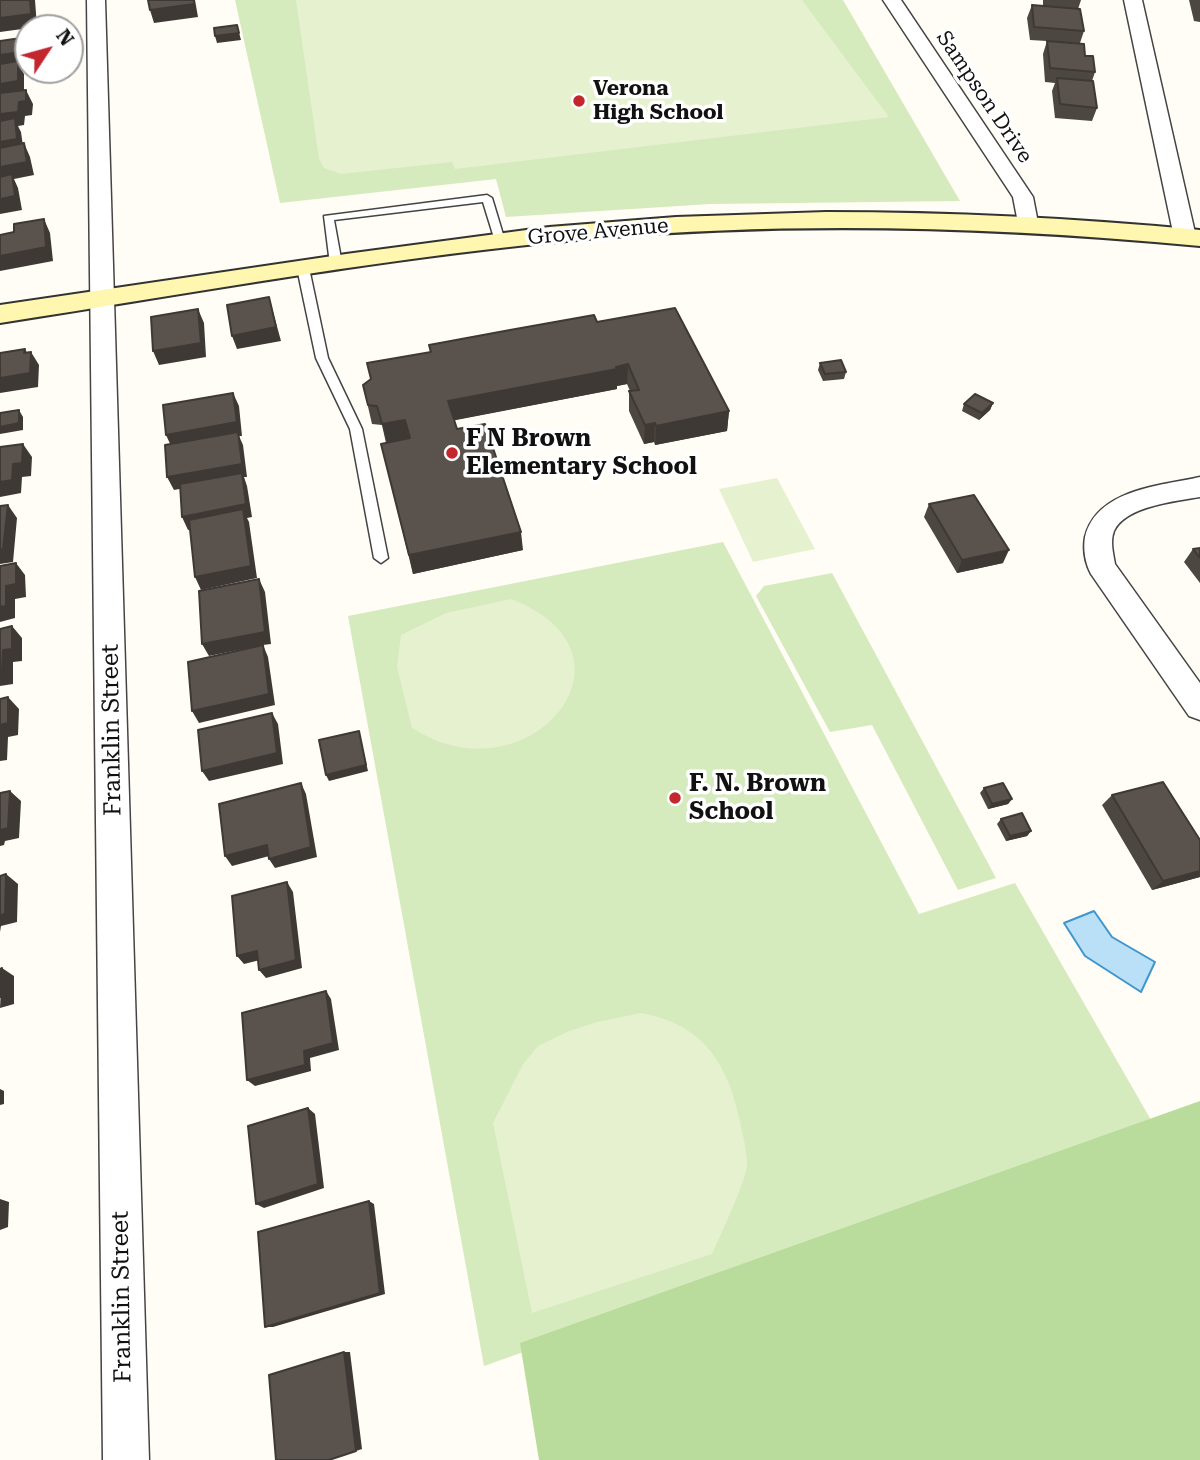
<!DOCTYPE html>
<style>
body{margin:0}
#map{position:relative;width:1200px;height:1460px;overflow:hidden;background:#fffdf5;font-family:"Roboto Serif",serif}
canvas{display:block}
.north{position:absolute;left:14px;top:14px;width:70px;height:70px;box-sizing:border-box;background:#fff;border:2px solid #a0a0a0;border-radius:50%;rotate:54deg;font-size:19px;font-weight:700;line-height:28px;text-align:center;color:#111}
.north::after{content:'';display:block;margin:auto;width:24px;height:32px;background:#c4262e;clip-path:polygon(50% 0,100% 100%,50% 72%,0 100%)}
</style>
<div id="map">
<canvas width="1200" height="1460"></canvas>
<div class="north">N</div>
</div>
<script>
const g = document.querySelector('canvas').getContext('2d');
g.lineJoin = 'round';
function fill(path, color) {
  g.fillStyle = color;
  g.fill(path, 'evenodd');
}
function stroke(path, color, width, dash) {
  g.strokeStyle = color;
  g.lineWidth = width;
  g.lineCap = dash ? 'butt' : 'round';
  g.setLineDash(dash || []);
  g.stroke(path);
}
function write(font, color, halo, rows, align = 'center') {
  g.font = font + ' "Roboto Serif",serif';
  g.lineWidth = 7;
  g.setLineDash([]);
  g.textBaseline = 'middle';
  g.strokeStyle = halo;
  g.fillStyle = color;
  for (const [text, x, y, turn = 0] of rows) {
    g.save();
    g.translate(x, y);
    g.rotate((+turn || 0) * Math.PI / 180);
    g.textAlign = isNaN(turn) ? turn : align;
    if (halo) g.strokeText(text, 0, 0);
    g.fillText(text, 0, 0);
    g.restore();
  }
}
const green = new Path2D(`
 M235 0H843L960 201 710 204 506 217 496 179 280 203Z
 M723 542 919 914 1015 883 1155 1127 484 1366 348 616Z
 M832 573 996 878 958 890 872 725 830 732 756 596 764 586Z`);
const forest = new Path2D(`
 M1200 1101V1460H539L520 1343Z`);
const pitch = new Path2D(`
 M296 0H802L889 117 455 169 452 162 341 174 324 168 319 159Z
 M777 478 815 549 753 562 719 489Z
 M511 599C654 654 528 803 412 728L397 667 401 635 446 613Z
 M641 1013C703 1024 728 1063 740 1122 743 1136 747 1151 747 1165 746 1181 720 1236 712 1254L532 1313 493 1123 523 1064 538 1046 567 1032 597 1022Z`);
const water = new Path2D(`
 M1094 911 1112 937 1155 962 1141 992 1085 956 1064 923Z`);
const lane = new Path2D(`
 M487 195 492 198 505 241 504 243 495 241 483 202 334 220 342 264 336 267 330 264 324 216Z
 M303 265 309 268 328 358 362 429 388 558 381 563 374 558 350 429 316 358 297 268Z`);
const street = new Path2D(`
 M87 0H105L149 1460H103Z
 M883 0H901L1033 197 1038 223 1035 228H1019L1013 197Z
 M1124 0H1142L1196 237 1193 242H1177L1174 237Z
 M1200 477V497C1177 501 1125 506 1114 531 1110 541 1113 553 1115 564L1200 683V720L1189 716 1091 574C1085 563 1083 549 1085 537 1097 489 1160 486 1200 477Z`);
const secondary = new Path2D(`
 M826 212C951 212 1075 218 1200 230V246C1000 227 800 221 600 238 399 255 199 292 0 323V305L346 254 549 227 676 217Z`);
const wall = new Path2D(`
 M1043 0H1081L1078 9 1084 31 1080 43 1085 56 1095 72 1092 81 1097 108 1092 121 1055 118 1052 91 1055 83 1045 82 1043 54 1047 41 1030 40 1027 18 1032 5 1043 6Z
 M1189 0H1200V22L1194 21Z
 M597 322 729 411 727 431 655 445 654 442 644 444 629 411V391H630L627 384 617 386V389L454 420 457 429 523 550 413 574 381 444 386 443 382 425 372 424 363 385 430 352 429 345Z
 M820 363 846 372 844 379 823 381 818 370Z
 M993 403 990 410 979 420 962 411 964 404Z
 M929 504 1003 563 957 573 924 517Z
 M1200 548V583L1184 562 1193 549Z
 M984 788 1012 799 1008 804 988 809 980 793Z
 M1112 795 1200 877 1152 890 1102 805Z
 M1001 819 1031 831 1027 836 1006 841 997 824Z`);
const shadedWall = new Path2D(`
 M30 0H35L37 27 0 32V18Z
 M195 0 198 17 154 23 150 10Z
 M237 25 241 40 217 43 215 36Z
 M28 51V65L20 66 24 74V95L0 99V55Z
 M26 90 33 104 32 115 25 116 24 125 18 126 21 132 24 153 0 152V114L19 102Z
 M24 143 30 157 34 175 14 179 18 188 22 210 0 214V167Z
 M44 219 50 233 53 261 0 271V256Z
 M269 297 281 341 237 349 232 336Z
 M198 309 204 323 206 357 159 365 153 351Z
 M25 349 31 360V352L39 365 38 387 0 393V378L24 353Z
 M628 364 627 384 617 386V389L451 421 448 401Z
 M233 393 239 406 242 436H239L243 445 247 477H244L247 486 252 517 247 518 249 522 257 578 201 590 195 577 245 519 188 530 182 517 243 477 174 490 167 477 172 448 166 435Z
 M993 403 990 410 979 420 982 413Z
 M19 410 23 417V430L0 434V427Z
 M729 411 727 431 655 445 656 426Z
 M405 420 409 439 387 444 382 424Z
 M655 423 654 442 644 444 645 425Z
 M23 444 32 457 31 476 22 477 21 493 0 497V482L13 464Z
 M8 505 17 518 13 562 0 564V550Z
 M521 532 523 550 413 574 409 555Z
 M1009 550 1003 563 957 573 962 560Z
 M16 563 25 575 26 597 15 599V618L0 622V607L6 586Z
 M259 579 265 592 271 644 263 645 268 657 275 705 199 723 192 711 263 645 209 656 202 644Z
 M12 626 22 638V661L13 662V684L0 686V672L3 650Z
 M8 697 19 709 18 735 8 737 7 760 0 761V725Z
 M272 713 278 724 283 764 209 781 202 771Z
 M359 731 368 771 329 781 326 775Z
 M301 783 306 794 317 857 275 868 269 859Z
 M10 791 21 801 19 838 5 841 4 845 0 846V830Z
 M1012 799 1008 804 988 809 992 804Z
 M1031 831 1027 836 1006 841 1010 836Z
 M267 845 273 855 232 866 225 856Z
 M1200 871V877L1152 890 1163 881Z
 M6 874 18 884 17 922 1 926 0 932V915Z
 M287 882 293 892 302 968 266 978 259 970Z
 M257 951 264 959 244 964 237 956Z
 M2 968 14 976V1004L0 1008Z
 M326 991 331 999 339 1050 310 1058 311 1071 255 1086 247 1080 304 1051Z
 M0 1089 4 1091V1104L0 1105Z
 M308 1108 315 1114 324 1188 264 1208 256 1204Z
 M0 1199 9 1202 8 1227 0 1230Z
 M369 1201 374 1204 385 1294 273 1327H265Z
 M344 1352H350L362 1449 356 1451Z`);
const building = new Path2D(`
 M0 0H30L31 14 0 18Z
 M148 0H194V4L150 10Z
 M1032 5 1080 9 1084 31 1034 27Z
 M237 25 239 33 215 36 214 28Z
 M28 37V51L0 55V41Z
 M1047 41 1084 44 1085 56H1093L1095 72 1050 68Z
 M18 61V81L0 84V64Z
 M1057 78 1093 81 1097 108 1060 104Z
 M26 90V101L19 102 18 112 0 114V93Z
 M15 118 17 139 0 142V121Z
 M24 143 27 162 0 167V148Z
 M12 174 15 196 0 199V177Z
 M44 219 46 247 0 256V235L14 232V224Z
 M269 297 276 327 232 336 227 305Z
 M675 308 729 411 656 426 655 423 645 425 629 391 639 390 628 364 616 367 617 369 448 401 457 429 485 424 521 532 409 555 381 444 410 438 405 420 382 424 377 406 368 405 363 385 371 379 367 363 431 352 429 345 510 330 594 315 597 322Z
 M198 309 201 343 153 351 151 317Z
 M25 349 24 353 31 352 30 373 0 378V353Z
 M841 360 846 372 825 374 820 363Z
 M233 393 237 422 166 435 163 405Z
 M975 394 993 403 982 413 964 404Z
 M19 410V423L0 427V413Z
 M238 432 242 464 167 477 165 445Z
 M23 444 22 463 13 464 12 480 0 482V447Z
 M242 473 246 504 182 517 180 484Z
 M974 495 1009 550 962 560 929 504Z
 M8 505 3 549 0 550V506Z
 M243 509 251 566 195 577 189 520Z
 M1200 548V558L1193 549Z
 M16 563V584L6 586V606L0 607V566Z
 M259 579 265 632 202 644 199 591Z
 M12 626V649L3 650 2 672H0V629Z
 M263 645 269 694 192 711 188 662Z
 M8 697V723L0 725V699Z
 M272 713 277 753 202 771 198 730Z
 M359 731 366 765 326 775 319 740Z
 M1163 782 1200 840V871L1163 881 1112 795Z
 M301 783 311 847 269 859 267 845 225 856 219 804Z
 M1003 783 1012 799 992 804 984 788Z
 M10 791 8 828 0 830V793Z
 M1022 813 1031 831 1010 836 1001 819Z
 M6 874 5 914 0 915V876Z
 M287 882 296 960 259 970 257 951 237 956 232 896Z
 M2 968V996L0 997V969Z
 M326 991 333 1043 304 1051 305 1065 247 1080 242 1013Z
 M308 1108 318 1184 256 1204 248 1126Z
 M369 1201 380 1293 265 1327 258 1232Z
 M344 1352 356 1451 329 1460H276L269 1375Z`);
const markers = [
 [579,101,7,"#c4262e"],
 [452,453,7,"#c4262e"],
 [675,798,7,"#c4262e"]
];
const farPoinames = [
 ["Verona",593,89],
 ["High School",593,113]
];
const farStreetnames = [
 ["Sampson Drive",984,97,56],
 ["Grove Avenue",598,232,-5]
];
const poiNames = [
 ["F N Brown",466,439],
 ["Elementary School",466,467],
 ["F. N. Brown",689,784],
 ["School",689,812]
];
const streetNames = [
 ["Franklin Street",112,730,-91],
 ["Franklin Street",122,1297,-91]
];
fill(green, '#d5ebbd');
fill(forest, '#b9dc9c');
fill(pitch, '#e6f2cf');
fill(water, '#b9e0f7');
stroke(water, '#3f96cf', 2);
stroke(lane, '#444', 3);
stroke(street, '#444', 3);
stroke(secondary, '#333', 4);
fill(lane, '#fff');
fill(street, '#fff');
fill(secondary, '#fff6b0');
fill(wall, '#4d4742');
fill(shadedWall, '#3f3936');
fill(building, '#5a524d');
stroke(building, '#3f3936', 2);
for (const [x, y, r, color] of markers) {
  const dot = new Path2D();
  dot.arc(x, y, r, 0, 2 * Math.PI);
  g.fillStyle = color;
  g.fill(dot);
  stroke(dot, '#fff', 2.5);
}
write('bold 21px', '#111', '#fff', farPoinames, 'left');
write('21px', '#111', '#fff', farStreetnames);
write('bold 24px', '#111', '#fff', poiNames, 'left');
write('24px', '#111', '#fff', streetNames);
</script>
